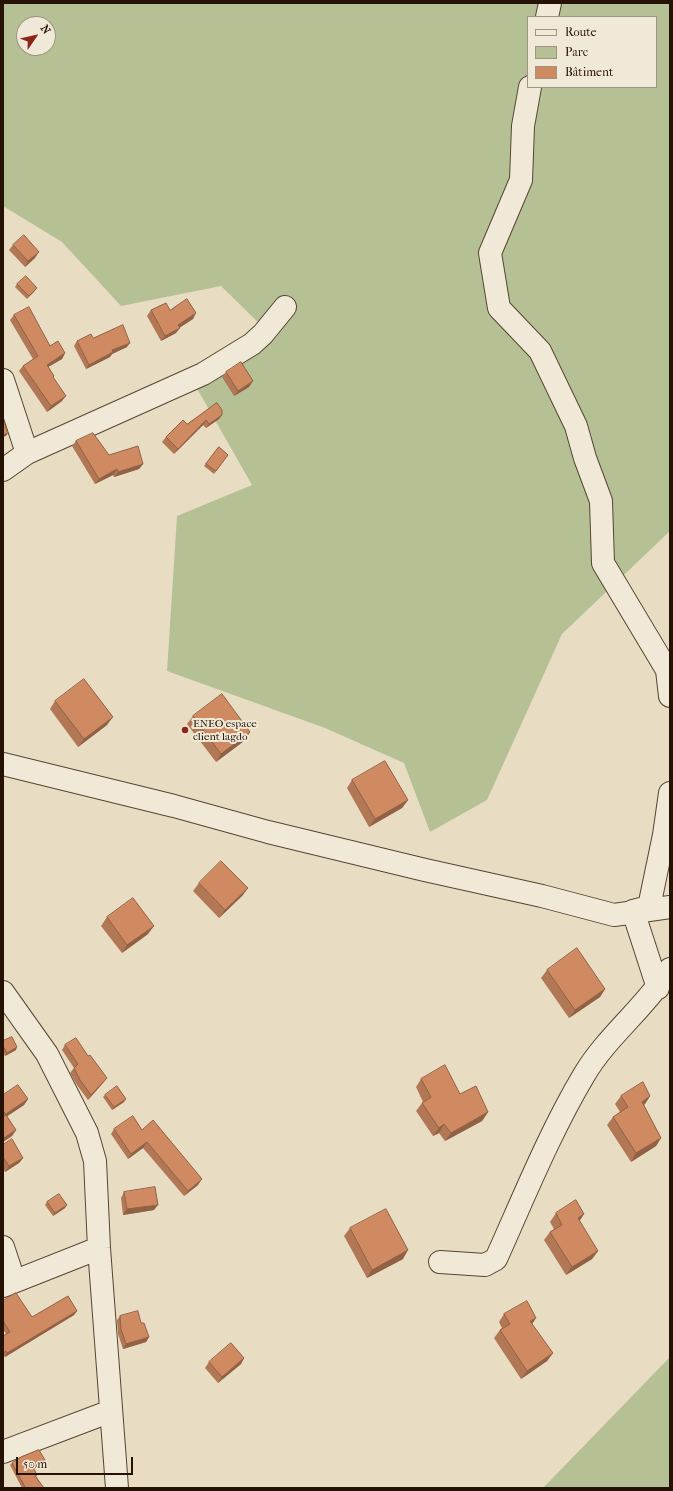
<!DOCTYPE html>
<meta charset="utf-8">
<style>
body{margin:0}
#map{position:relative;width:673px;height:1491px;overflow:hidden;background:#e8ddc2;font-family:"IM FELL French Canon",serif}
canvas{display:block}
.frame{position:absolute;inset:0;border:4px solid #251202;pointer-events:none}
.legend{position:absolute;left:527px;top:16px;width:130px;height:72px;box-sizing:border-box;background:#f0e9d7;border:1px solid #9f9382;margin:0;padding:5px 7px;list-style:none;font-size:12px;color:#251202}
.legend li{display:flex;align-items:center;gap:8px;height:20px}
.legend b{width:20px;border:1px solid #9f9382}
.north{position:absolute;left:16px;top:16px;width:40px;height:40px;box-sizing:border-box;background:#f0e9d7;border:1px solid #9f9382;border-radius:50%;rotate:56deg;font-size:11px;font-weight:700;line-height:16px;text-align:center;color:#251202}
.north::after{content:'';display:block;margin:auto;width:14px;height:18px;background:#8f2418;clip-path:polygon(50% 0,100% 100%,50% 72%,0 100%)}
.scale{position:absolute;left:16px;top:1457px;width:117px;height:18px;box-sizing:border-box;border:2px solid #251202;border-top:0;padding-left:5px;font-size:12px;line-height:14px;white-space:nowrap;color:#251202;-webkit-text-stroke:3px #f0e9d7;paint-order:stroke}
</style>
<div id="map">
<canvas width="673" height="1491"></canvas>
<div class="frame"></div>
<ul class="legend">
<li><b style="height:5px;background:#f0e9d7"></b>Route</li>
<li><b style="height:11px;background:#b5c194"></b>Parc</li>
<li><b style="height:11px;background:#cf8a62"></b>Bâtiment</li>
</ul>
<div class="north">N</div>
<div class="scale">50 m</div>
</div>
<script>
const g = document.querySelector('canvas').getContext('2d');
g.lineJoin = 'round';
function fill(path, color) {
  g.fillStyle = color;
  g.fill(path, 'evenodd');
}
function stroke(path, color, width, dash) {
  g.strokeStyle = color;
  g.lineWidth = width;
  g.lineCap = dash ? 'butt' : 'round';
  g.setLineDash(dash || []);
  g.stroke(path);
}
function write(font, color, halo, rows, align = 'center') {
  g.font = font + ' "IM FELL French Canon",serif';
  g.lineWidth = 4;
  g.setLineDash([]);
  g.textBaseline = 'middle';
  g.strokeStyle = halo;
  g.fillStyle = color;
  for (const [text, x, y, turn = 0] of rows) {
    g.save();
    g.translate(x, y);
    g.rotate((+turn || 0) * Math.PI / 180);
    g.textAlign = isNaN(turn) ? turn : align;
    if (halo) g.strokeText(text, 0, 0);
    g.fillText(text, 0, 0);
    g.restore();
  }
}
const green = new Path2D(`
 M3 3H670V531L562 634 487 800 430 832 404 763 325 728 167 671 177 516 252 485 195 385 270 334 221 286 121 306 62 242 3 206ZM528 17H656V87H528ZM24 24H48V48H24Z
 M670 1357V1488H543Z`);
const minor = new Path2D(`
 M547 17 550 3
 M530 87 523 126 521 180 490 253 499 308 540 351 576 426 585 458 601 501 603 563 667 670 670 696
 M3 380 27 453
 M3 470 27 453 203 374 252 344 263 334 285 307
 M3 764 174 806 268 832 425 870 542 896 614 915 670 907
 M658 988 633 911 649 907 664 835 670 793
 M3 992 47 1054 87 1133 95 1161 99 1248 117 1488
 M3 1247 10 1268 11 1282
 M440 1262 485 1265 496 1259C523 1199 550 1132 584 1075 607 1036 645 1008 670 969
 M3 1286 99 1248
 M3 1452 111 1411`);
const wall = new Path2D(`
 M13 245 35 258 25 267 9 250Z
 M17 284 35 291 27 299 15 287Z
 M151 310H170L193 319 179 328 176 333 161 341 147 316Z
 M14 315 50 346 65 353 62 359 48 367 62 401 47 412 19 371 23 366 33 359 10 320Z
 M93 338 127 347 112 354 110 357 86 369 74 346 77 341Z
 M226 372 249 387 234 396 222 377Z
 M217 403 219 419 206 428 203 425 174 454 162 442 166 437 187 424Z
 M76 441 109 455 143 464 139 469 114 477 113 475 95 484 72 446Z
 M219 447 228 455 214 474 204 466Z
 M55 701 107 725 78 747 50 709Z
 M193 716 250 732 244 741 216 762 187 724Z
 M352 780 408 800 402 808 369 827 347 788Z
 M199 883 248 888 242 896 219 918 193 891Z
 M107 917 148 934 122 953 101 926Z
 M547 970 605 989 600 997 569 1018 541 978Z
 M3 1041 16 1050 5 1056 3 1052Z
 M65 1045 88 1056 103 1083 88 1100 77 1085 70 1073 74 1068 62 1050Z
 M421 1079 460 1094 488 1112 482 1121 445 1141 439 1133 433 1136 416 1111 422 1103 423 1102 416 1087Z
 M3 1095 28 1099 24 1105 7 1116 16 1130 12 1136 3 1142Z
 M105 1095 124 1102 112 1110 103 1097Z
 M621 1096H650L644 1105 661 1138 656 1146 631 1162 607 1125 613 1117 620 1112 615 1104Z
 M114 1129 142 1130 198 1185 184 1196 143 1148 128 1159 111 1134Z
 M3 1145 23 1158 19 1163 5 1172 3 1169Z
 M124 1192 154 1210 123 1215 121 1198Z
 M47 1202 65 1208 53 1216 45 1205Z
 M556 1213 584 1214 579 1221 598 1251 592 1259 566 1275 544 1240 550 1232 554 1229 550 1222Z
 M350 1228 403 1259 367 1278 344 1236Z
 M3 1301 32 1317 77 1311 74 1315 5 1357 3 1355 6 1334 3 1329Z
 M504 1314 553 1353 547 1361 521 1379 494 1338 500 1330 502 1328 499 1322Z
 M120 1316 149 1337 146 1342 123 1349 118 1334 117 1320Z
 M244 1358 241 1364 218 1383 205 1368 209 1362Z
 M12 1463H43L34 1469 36 1476 44 1488H22L10 1465Z`);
const shadedWall = new Path2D(`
 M39 252 35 258 25 267 28 261Z
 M196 313 193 319 176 330 180 328 176 333 161 341 165 336 178 325Z
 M130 343 127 347 112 354 110 357 86 369 89 365 112 350Z
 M65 353 62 359 43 370 47 365Z
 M253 381 249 387 234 396 238 391Z
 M66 396 62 401 47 412 51 406Z
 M222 415 219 419 206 428 209 424Z
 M206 420 203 425 174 454 178 449Z
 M8 433 6 436 3 437V435Z
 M143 464 139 469 114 477 118 472Z
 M117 469 113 475 95 484 99 479Z
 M113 717 107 725 78 747 84 739Z
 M250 732 244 741 216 762 221 754Z
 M408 800 402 808 369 827 375 819Z
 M248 888 242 896 219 918 225 910Z
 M154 926 148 934 122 953 127 945Z
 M605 989 600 997 569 1018 575 1010Z
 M17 1047 16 1050 5 1056 7 1053Z
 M107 1078 103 1083 88 1100 91 1095Z
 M650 1096 645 1104 637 1110 642 1102Z
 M28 1099 24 1105 3 1119 6 1114Z
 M126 1099 124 1102 112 1110 114 1107Z
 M488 1112 482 1121 445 1141 451 1133Z
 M444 1124 439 1133 433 1136 439 1128Z
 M16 1130 12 1136 3 1142V1140L4 1138Z
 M661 1138 656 1146 631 1162 636 1153Z
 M147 1142 143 1148 128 1159 131 1154Z
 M23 1158 19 1163 5 1172 9 1166Z
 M202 1179 198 1185 184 1196 188 1191Z
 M67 1205 65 1208 53 1216 55 1213Z
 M158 1205 154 1210 123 1215 127 1209Z
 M584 1214 579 1222 578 1218Z
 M408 1250 403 1259 367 1278 372 1270Z
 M598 1251 592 1259 566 1275 572 1267Z
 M77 1311 74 1315 5 1357 7 1353Z
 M536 1318 531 1326 530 1321Z
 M149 1337 146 1342 123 1349 126 1344Z
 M553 1353 547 1361 521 1379 527 1371Z
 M244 1358 241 1364 218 1383 222 1377Z
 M45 1460 43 1463 31 1470 33 1467Z`);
const building = new Path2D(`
 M24 235 39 252 28 261 13 245Z
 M26 276 37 288 29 296 17 284Z
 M187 299 196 313 178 325 180 328 165 336 151 310 166 303 170 310Z
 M29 307 50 346 58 341 65 353 47 365 54 376 53 377 66 396 51 406 23 366 38 356 14 315Z
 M123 325 130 343 112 350 113 352 89 365 77 341 91 334 93 338Z
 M241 362 253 381 238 391 226 372Z
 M217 403 222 410V415L209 424 206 420 178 449 166 437 183 420 187 424Z
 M3 420 8 433 3 435Z
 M93 433 109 455 138 446 143 464 118 472 117 469 99 479 76 441Z
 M219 447 228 455 216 471 206 464Z
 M84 679 113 717 84 739 55 701Z
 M222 694 250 732 221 754 193 716Z
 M385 761 408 800 375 819 352 780Z
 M221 861 248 888 225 910 199 883Z
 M133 898 154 926 127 945 107 917Z
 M577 948 605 989 575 1010 547 970Z
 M12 1037 17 1047 7 1053 3 1046V1041Z
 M76 1038 88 1056 90 1055 107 1078 91 1095 80 1080 74 1068 78 1064 65 1045Z
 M445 1065 460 1094 476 1086 488 1112 451 1133 444 1124 439 1128 422 1103 431 1097 421 1079Z
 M643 1082 650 1096 642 1102 661 1138 636 1153 613 1117 628 1107 621 1096Z
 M18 1085 28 1099 6 1114 3 1111V1095Z
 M117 1086 126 1099 114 1107 105 1095Z
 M6 1115 16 1130 4 1138 3 1137V1117Z
 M133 1116 142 1130 153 1120 202 1179 188 1191 147 1142 131 1154 114 1129Z
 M12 1139 23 1158 9 1166 3 1157V1145Z
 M155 1187 158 1205 127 1209 124 1192Z
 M59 1194 67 1205 55 1213 47 1202Z
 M576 1200 584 1214 578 1218 598 1251 572 1267 550 1232 562 1225 556 1213Z
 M386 1209 408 1250 372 1270 350 1228Z
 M16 1293 32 1317 68 1296 77 1311 7 1353 6 1351 3 1353V1336L10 1332 3 1321V1301Z
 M527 1301 536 1318 530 1321 553 1353 527 1371 500 1330 510 1324 504 1314Z
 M138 1311 141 1323H144L149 1337 126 1344 121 1329 120 1316Z
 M231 1343 244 1358 222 1377 209 1362Z
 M39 1450 45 1460 33 1467 37 1475 35 1476 44 1488H24L25 1487 12 1463 21 1457Z`);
const markers = [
 [185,730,4,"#8f2418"]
];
const poiNames = [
 ["ENEO espace",193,724],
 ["client lagdo",193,737]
];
fill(green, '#b5c194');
stroke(minor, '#564532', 24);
stroke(minor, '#f0e9d7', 22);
fill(wall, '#b27754');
fill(shadedWall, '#916145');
fill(building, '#cf8a62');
stroke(building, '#916145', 1);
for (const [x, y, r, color] of markers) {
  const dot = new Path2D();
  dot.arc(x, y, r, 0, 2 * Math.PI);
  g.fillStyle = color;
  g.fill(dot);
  stroke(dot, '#f0e9d7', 1.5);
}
write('11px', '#251202', '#f0e9d7', poiNames, 'left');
</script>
